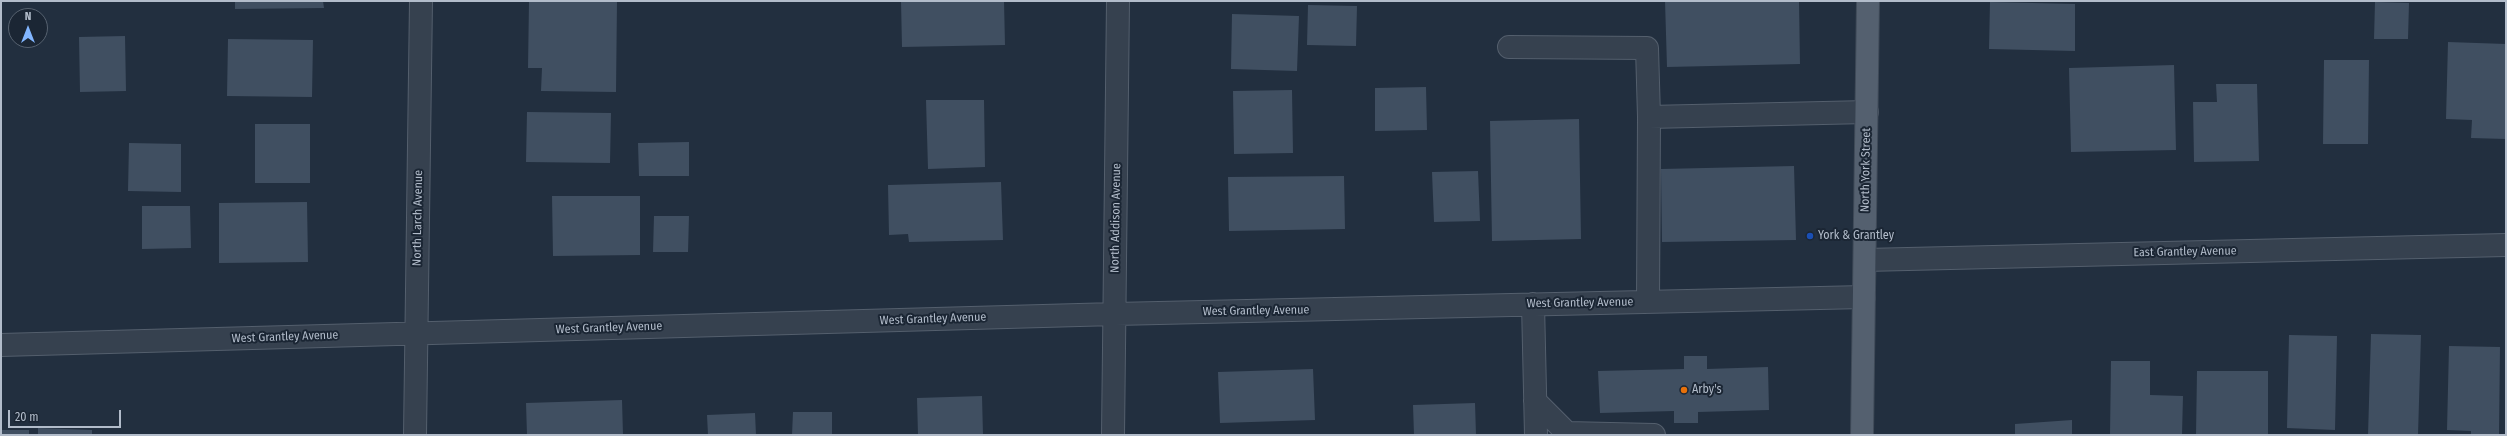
<!DOCTYPE html>
<style>
body{margin:0}
#map{position:relative;width:2507px;height:436px;overflow:hidden;background:#222f3f;font-family:"Fira Sans Condensed",sans-serif}
canvas{display:block}
.frame{position:absolute;inset:0;border:2px solid #b2bcca;pointer-events:none}
.north{position:absolute;left:8px;top:8px;width:40px;height:40px;box-sizing:border-box;background:#1b2634;border:1px solid #576270;border-radius:50%;rotate:0deg;font-size:11px;font-weight:700;line-height:16px;text-align:center;color:#b2bcca}
.north::after{content:'';display:block;margin:auto;width:14px;height:18px;background:#82b6ff;clip-path:polygon(50% 0,100% 100%,50% 72%,0 100%)}
.scale{position:absolute;left:8px;top:410px;width:113px;height:18px;box-sizing:border-box;border:2px solid #b2bcca;border-top:0;padding-left:5px;font-size:12px;line-height:14px;white-space:nowrap;color:#b2bcca;-webkit-text-stroke:3px #1b2634;paint-order:stroke}
</style>
<div id="map">
<canvas width="2507" height="436"></canvas>
<div class="frame"></div>
<div class="north">N</div>
<div class="scale">20 m</div>
</div>
<script>
const g = document.querySelector('canvas').getContext('2d');
g.lineJoin = 'round';
function fill(path, color) {
  g.fillStyle = color;
  g.fill(path, 'evenodd');
}
function stroke(path, color, width, dash) {
  g.strokeStyle = color;
  g.lineWidth = width;
  g.lineCap = dash ? 'butt' : 'round';
  g.setLineDash(dash || []);
  g.stroke(path);
}
function write(font, color, halo, rows, align = 'center') {
  g.font = font + ' "Fira Sans Condensed",sans-serif';
  g.lineWidth = 4;
  g.setLineDash([]);
  g.textBaseline = 'middle';
  g.strokeStyle = halo;
  g.fillStyle = color;
  for (const [text, x, y, turn = 0] of rows) {
    g.save();
    g.translate(x, y);
    g.rotate((+turn || 0) * Math.PI / 180);
    g.textAlign = isNaN(turn) ? turn : align;
    if (halo) g.strokeText(text, 0, 0);
    g.fillText(text, 0, 0);
    g.restore();
  }
}
const building = new Path2D(`
 M235 1H323L324 8 235 9Z
 M529 1H617L616 92 541 91 542 68H528Z
 M901 1H1004L1005 45 902 47Z
 M1665 1H1799L1800 64 1667 67Z
 M1990 2 2075 4V51L1989 49Z
 M2375 2 2409 3 2408 39H2374Z
 M1308 5 1357 6 1356 46 1307 45Z
 M1232 14 1299 16 1297 71 1231 69Z
 M125 36 126 91 80 92 79 37Z
 M228 39 313 40 312 97 227 96Z
 M2448 42 2506 44V139L2471 138 2472 120 2446 119Z
 M2324 60H2369L2368 144H2323Z
 M2174 65 2176 150 2071 152 2069 68Z
 M2216 84H2257L2259 161 2194 162 2193 102H2217Z
 M1426 87 1427 130 1375 131V88Z
 M1292 90 1293 153 1234 154 1233 91Z
 M926 100H984L985 167 928 169Z
 M527 112 611 113 610 163 526 162Z
 M1579 119 1581 239 1492 241 1490 121Z
 M255 124H310V183H255Z
 M689 142V176H639L638 143Z
 M129 143 181 144V192L128 191Z
 M1794 166 1796 240 1662 242 1661 169Z
 M1478 171 1480 221 1434 222 1432 172Z
 M1344 176 1345 229 1229 231 1228 177Z
 M1001 182 1003 240 909 242 908 234 889 235 888 185Z
 M552 196H640V255L553 256Z
 M307 202 308 262 219 263V203Z
 M142 206H190L191 248 142 249Z
 M654 216H689L688 252H653Z
 M2371 334 2421 335 2418 435H2368Z
 M2289 335 2337 336 2335 430 2287 428Z
 M2449 346 2500 347 2499 435H2471V431L2447 430Z
 M1684 356H1707V369L1768 367 1769 410 1698 412V423H1674V411L1600 413 1598 371 1684 369Z
 M2111 361H2150V395L2183 396 2182 435H2110Z
 M1313 369 1315 420 1220 423 1218 372Z
 M2197 371H2268V435H2196Z
 M982 396 983 435H918L917 398Z
 M622 400 623 435H527L526 403Z
 M1475 403 1476 435H1414L1413 405Z
 M793 412H832V435H792Z
 M755 413 756 435H708L707 415Z
 M2072 420V435H2015V424Z
 M38 428 92 430V435H38Z
 M1 430H29V435H1Z`);
const minor = new Path2D(`
 M1509 47 1647 48 1649 117
 M1865 260 2506 245
 M1648 302 1649 117 1867 112
 M1533 304 1536 435
 M1 345 1115 314 1864 297
 M1535 401 1567 433 1654 435
 M415 435 421 1
 M1113 435 1118 1`);
const major = new Path2D(`
 M1862 435 1868 1`);
const markers = [
 [1810,236,4,"#1a4fb4"],
 [1684,390,4,"#e8710a"]
];
const streetNames = [
 ["North York Street",1866,170,-89],
 ["North Larch Avenue",418,218,-89],
 ["North Addison Avenue",1116,218,-89],
 ["East Grantley Avenue",2185,252,-1],
 ["West Grantley Avenue",1580,303,-1],
 ["West Grantley Avenue",1256,311,-1],
 ["West Grantley Avenue",933,319,-2],
 ["West Grantley Avenue",609,328,-2],
 ["West Grantley Avenue",285,337,-2]
];
const poiNames = [
 ["York & Grantley",1818,236],
 ["Arby's",1692,390]
];
fill(building, '#404f61');
stroke(minor, '#545f6d', 24);
stroke(major, '#3f4a58', 24);
stroke(minor, '#36414f', 22);
stroke(major, '#54606f', 22);
for (const [x, y, r, color] of markers) {
  const dot = new Path2D();
  dot.arc(x, y, r, 0, 2 * Math.PI);
  g.fillStyle = color;
  g.fill(dot);
  stroke(dot, '#1b2634', 1.5);
}
write('12px', '#b2bcca', '#1b2634', streetNames);
write('12px', '#b2bcca', '#1b2634', poiNames, 'left');
</script>
